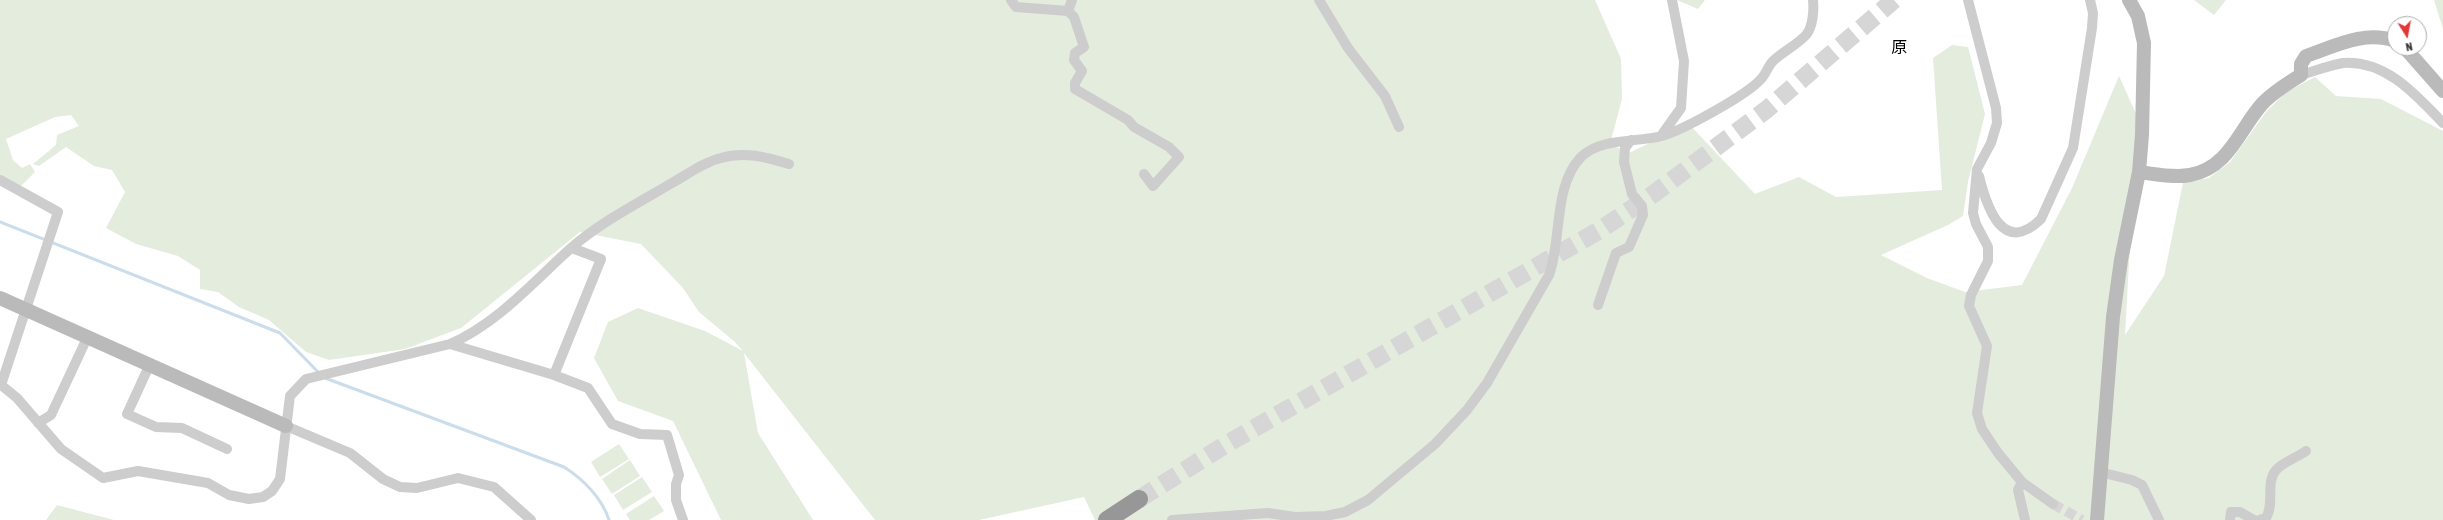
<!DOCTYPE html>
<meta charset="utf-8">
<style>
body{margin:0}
#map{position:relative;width:2443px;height:520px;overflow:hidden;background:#fff;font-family:"Asap Condensed",sans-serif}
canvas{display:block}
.north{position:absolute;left:2387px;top:16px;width:40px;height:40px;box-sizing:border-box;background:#fff;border:1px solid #acacac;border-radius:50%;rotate:169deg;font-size:11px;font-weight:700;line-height:16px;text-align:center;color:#303030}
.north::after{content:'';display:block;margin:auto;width:14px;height:18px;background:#e13837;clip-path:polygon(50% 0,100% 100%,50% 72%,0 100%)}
</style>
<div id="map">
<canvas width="2443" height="520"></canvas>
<div class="north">N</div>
</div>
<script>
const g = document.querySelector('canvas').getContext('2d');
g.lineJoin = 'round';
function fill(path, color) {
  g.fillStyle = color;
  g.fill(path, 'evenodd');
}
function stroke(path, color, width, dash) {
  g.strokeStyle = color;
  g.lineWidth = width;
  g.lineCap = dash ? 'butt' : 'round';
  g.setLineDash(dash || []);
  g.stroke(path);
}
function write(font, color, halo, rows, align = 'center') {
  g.font = font + ' "Asap Condensed","Noto Sans JP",sans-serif';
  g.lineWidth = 4;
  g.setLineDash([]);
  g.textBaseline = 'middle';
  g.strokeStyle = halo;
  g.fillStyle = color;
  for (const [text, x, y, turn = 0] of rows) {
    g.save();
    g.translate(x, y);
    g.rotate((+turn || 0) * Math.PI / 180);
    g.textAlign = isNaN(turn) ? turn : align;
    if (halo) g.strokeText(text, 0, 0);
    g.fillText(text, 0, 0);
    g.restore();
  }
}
const green = new Path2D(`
 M0 0H1595L1621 59 1622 99 1610 144 1629 153 1689 124 1755 194 1799 177 1836 197 1942 190 1933 58 1952 45 1968 47 1985 114 1968 182 1963 216 1948 225 1881 255 1927 278 1965 292 2022 285 2072 188 2119 76 2137 116 2125 335 2164 276 2183 183 2209 178 2230 162 2266 112 2286 92 2315 77 2336 96 2381 99 2443 131V520H1095L1084 497 979 520H875L744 353 758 433 813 520H721L673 421 618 401 594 358 608 322 638 308 705 331 743 351 735 342 699 312 683 288 641 244 580 232 461 328 405 349 329 360 306 352 269 320 239 307 218 292 200 289V270L178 256 136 244 106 228 125 192 112 170 94 166 66 147 39 166 33 164 56 145 57 135 79 126 71 115 55 117 6 139 13 160 22 168 30 164 35 172 20 187 0 175Z
 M1677 0H1705L1698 9Z
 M2194 0H2226L2214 15Z
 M2434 0H2443V29Z
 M619 444 629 459 600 477 591 462Z
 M630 460 640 476 612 494 602 479Z
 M642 477 652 492 623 510 614 495Z
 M654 496 664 511 649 520H630L626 514Z
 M57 505 114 520H46Z`);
const stream = new Path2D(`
 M0 222 280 333 319 373
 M325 378 564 467C583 479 602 498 609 520`);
const streetTunnel = new Path2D(`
 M2053 504 2082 520`);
const highwayTunnel = new Path2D(`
 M1139 499 1225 445 1600 230 1652 195 1766 110 1894 0`);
const street = new Path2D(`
 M1011 0 1016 7 1068 11 1074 17 1084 47 1075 53 1074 60 1082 71 1075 83V89L1128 120 1134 127 1169 147 1179 157 1153 186 1144 174
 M1319 0 1348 48 1385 96 1399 127
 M1968 0 1996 108 1997 123 1991 143 1977 169 1973 213 1976 224 1988 247V261L1971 295 1969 306 1987 346 1977 413 1982 429 1998 453 2022 482 2018 490 2025 520
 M1068 11 1072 0
 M2301 75C2315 71 2330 65 2343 63 2386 60 2416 95 2443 123
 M1661 136 1681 108 1684 61 1672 0
 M1979 176C1987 208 2003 256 2041 219L2073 148 2092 28 2093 13 2090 0
 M0 180 58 212 1 385
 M1598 305 1616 253 1629 247 1643 215 1642 206 1632 194 1624 162 1625 148 1631 140
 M450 344 554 375 588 388 612 424 640 434 667 435 679 475 676 484V500L683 520
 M150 364 127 414 156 427 182 428 227 449
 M554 375 601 259 572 248
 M0 384 17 398 61 449 103 478 138 471 208 483 229 495 249 499 263 497 272 491 280 479 290 396 306 379 450 344C498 323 533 282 571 248 601 222 638 203 672 183 688 174 704 162 721 158 744 151 766 157 789 164
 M38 423 51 415 88 336
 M286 426 350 453 383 479 400 487 417 488 458 478 494 487 531 520
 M2100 472 2132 480 2142 485 2159 520
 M2022 482 2053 504
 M1172 520 1268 513 1295 517 1326 516 1345 512 1368 500 1435 444 1467 410 1487 383 1549 275C1562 240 1553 186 1581 157 1602 137 1636 143 1662 136 1683 130 1747 95 1761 79 1766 74 1768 66 1773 61 1782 52 1797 45 1806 35 1813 27 1814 10 1813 0
 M2230 520 2231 512H2240L2254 520
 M2259 520 2266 518C2275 504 2265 483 2276 470 2283 462 2298 457 2306 451`);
const secondary = new Path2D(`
 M2405 48 2443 91
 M2139 172C2155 174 2174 178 2190 175 2229 168 2239 130 2262 104 2273 92 2288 83 2301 75V64L2306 56C2335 46 2365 30 2395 41
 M0 298 286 426
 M2097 520 2113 317 2121 260 2139 172 2142 135 2144 43 2138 16 2129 0`);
const highway = new Path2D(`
 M1107 520 1139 499`);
const quarterNames = [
 ["原",1899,48]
];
fill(green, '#e4ecde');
stroke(stream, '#cbdceb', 3);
stroke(streetTunnel, '#d6d6d6', 10, [10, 5]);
stroke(highwayTunnel, '#d6d6d6', 18, [18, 9]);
stroke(street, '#cdcdcd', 10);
stroke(secondary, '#bababa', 14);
stroke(highway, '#979797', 18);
write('16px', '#000', '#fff', quarterNames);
</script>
